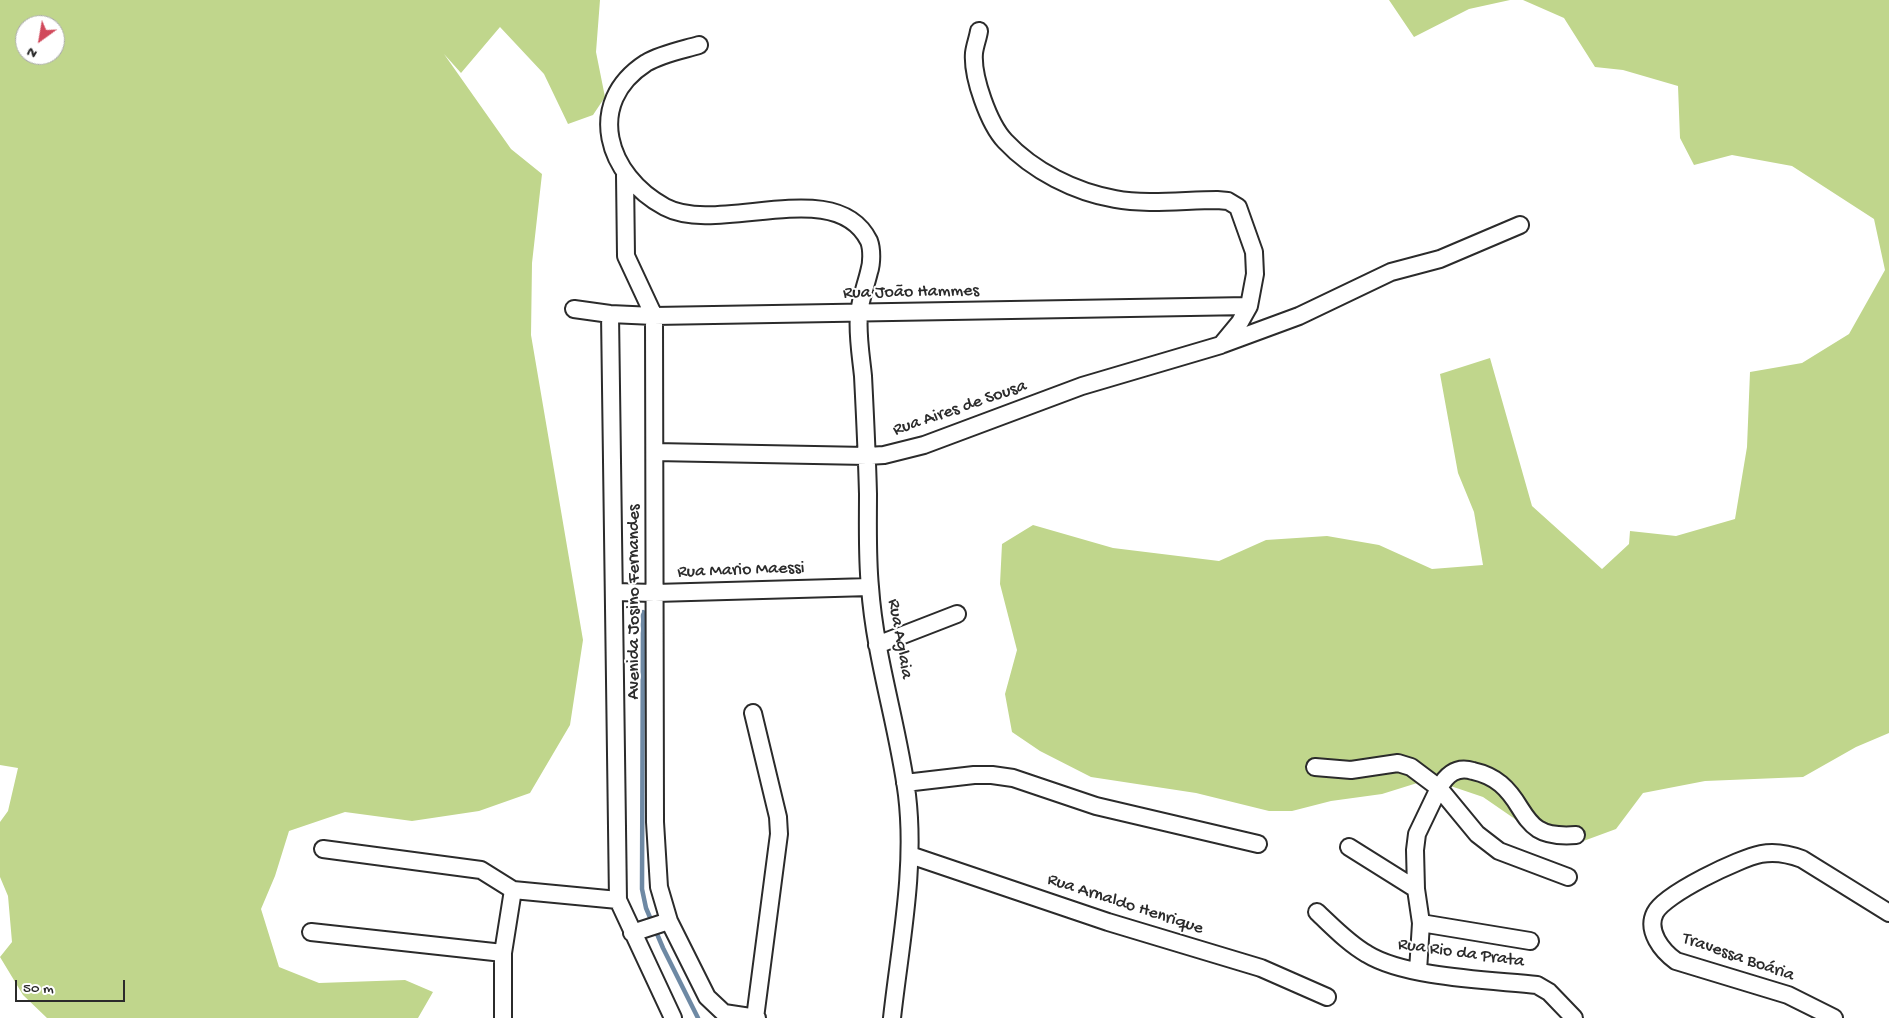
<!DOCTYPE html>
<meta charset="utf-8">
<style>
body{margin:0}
#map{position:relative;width:1889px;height:1018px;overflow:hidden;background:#fff;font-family:"Gochi Hand",sans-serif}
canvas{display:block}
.north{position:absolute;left:15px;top:15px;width:50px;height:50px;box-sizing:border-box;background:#fff;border:1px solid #aaa;border-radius:50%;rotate:212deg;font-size:14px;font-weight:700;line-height:20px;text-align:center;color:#2b2b2b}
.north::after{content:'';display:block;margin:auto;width:18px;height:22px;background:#d1495b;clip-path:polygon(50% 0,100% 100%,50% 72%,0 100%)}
.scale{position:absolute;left:15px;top:980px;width:110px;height:22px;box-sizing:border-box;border:2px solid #2b2b2b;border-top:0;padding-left:6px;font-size:15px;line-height:18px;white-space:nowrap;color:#2b2b2b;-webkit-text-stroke:4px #fff;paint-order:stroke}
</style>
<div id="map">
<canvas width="1889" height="1018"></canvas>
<div class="north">N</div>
<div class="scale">50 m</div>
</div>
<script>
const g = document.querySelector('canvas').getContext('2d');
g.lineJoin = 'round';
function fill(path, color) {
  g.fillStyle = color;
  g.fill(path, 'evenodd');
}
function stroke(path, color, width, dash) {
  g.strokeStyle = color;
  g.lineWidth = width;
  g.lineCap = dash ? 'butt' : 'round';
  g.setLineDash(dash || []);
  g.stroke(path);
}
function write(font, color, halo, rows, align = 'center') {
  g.font = font + ' "Gochi Hand",sans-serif';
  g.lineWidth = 4;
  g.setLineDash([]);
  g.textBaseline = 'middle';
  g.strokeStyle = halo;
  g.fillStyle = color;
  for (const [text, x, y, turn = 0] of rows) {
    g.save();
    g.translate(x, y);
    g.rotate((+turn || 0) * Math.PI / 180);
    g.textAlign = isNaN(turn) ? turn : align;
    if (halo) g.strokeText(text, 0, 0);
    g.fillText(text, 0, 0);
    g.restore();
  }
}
const green = new Path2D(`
 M0 0H600L596 52 605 97 593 115 568 124 544 74 500 27 461 73 444 54 511 149 542 174 532 263 531 335 583 640 570 725 530 793 479 811 412 821 345 812 289 831 275 876 261 909 279 967 319 983 405 980 433 992 418 1018H47L23 995 0 957 12 942 8 896 0 877V822L8 811 18 768 0 765ZM25 25H55V55H25Z
 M1389 0H1510L1469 9 1414 37Z
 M1523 0H1889V733L1856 747 1803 777 1705 781 1643 793 1616 829 1578 843 1528 828 1483 797 1430 779 1382 794 1331 801 1292 811H1269L1196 793 1091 777 1040 751 1012 732 1005 694 1017 650 1000 584 1002 544 1033 525 1113 548 1219 561 1266 540 1327 536 1379 545 1432 569 1483 565 1474 512 1458 473 1440 374 1490 358 1532 506 1602 569 1629 544 1630 531 1676 536 1735 519 1747 447 1750 372 1802 363 1849 334 1885 270 1874 219 1792 166 1732 155 1694 165 1680 138 1678 86 1623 70 1595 67 1564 18Z`);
const stream = new Path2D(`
 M643 612 642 889 646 908 663 948 698 1018`);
const street = new Path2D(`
 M699 45C682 50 661 54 646 63 584 103 607 176 665 207 719 236 836 174 869 241 872 249 872 263 869 272 866 285 860 300 859 314 857 334 861 356 863 376 865 415 867 455 868 494 868 525 867 556 870 587 875 658 898 725 907 795 916 869 900 945 892 1018
 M625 175 626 256 654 316 655 822 659 887 669 921 707 997 724 1013 726 1018
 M574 309 610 314 654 316 1249 306
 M610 314 618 900 673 1018
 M1223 344 1299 316 1391 272 1440 259 1520 225
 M655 452 867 456 884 455 924 445 1082 386 1221 345 1240 322 1249 306 1255 274 1254 252 1238 207 1228 201 1217 200C1185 200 1146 205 1115 199 1075 192 1033 171 1005 141 989 124 972 77 974 53 975 45 978 38 979 31
 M615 592 655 593 870 587
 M877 645 957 614
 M753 713 778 817 779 834 755 1018
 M1315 767 1351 770 1398 763 1411 767 1439 788C1447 774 1457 766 1473 771 1496 776 1508 788 1520 808 1525 816 1530 824 1538 829 1549 836 1563 836 1576 835
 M905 783 974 775H992L1013 778 1096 806 1258 844
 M1349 847 1416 889
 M323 849 481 870 513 890 618 900
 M910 855 1108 922 1261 968 1327 997
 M1317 912C1333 927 1348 943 1367 954 1406 978 1491 980 1537 985L1549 992 1574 1018
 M1421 923 1530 941
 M311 932 503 953
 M632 933 669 921
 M1418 971 1421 923 1416 889 1415 850 1417 834 1439 788 1477 834 1499 851 1568 877
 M724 1013 757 1018
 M503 1018V953L513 890
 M1834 1018 1788 995 1676 961C1662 951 1646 931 1655 913 1664 894 1740 858 1761 854 1776 851 1789 854 1802 859L1889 913`);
const streetNames = [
 ["Rua João Hammes",911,293,-1],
 ["Rua Aires de Sousa",960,409,-19],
 ["Rua Mario Maessi",741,571,-2],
 ["Avenida Josino Fernandes",635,602,-90],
 ["Rua Aglaia",899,639,80],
 ["Rua Arnaldo Henrique",1125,905,18],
 ["Rua Rio da Prata",1461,954,8],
 ["Travessa Boária",1738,958,19]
];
fill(green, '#c0d68c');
stroke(stream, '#6e89a4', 4.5);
stroke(street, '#2b2b2b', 20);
stroke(street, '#fff', 16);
write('18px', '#2b2b2b', '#fff', streetNames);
</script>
